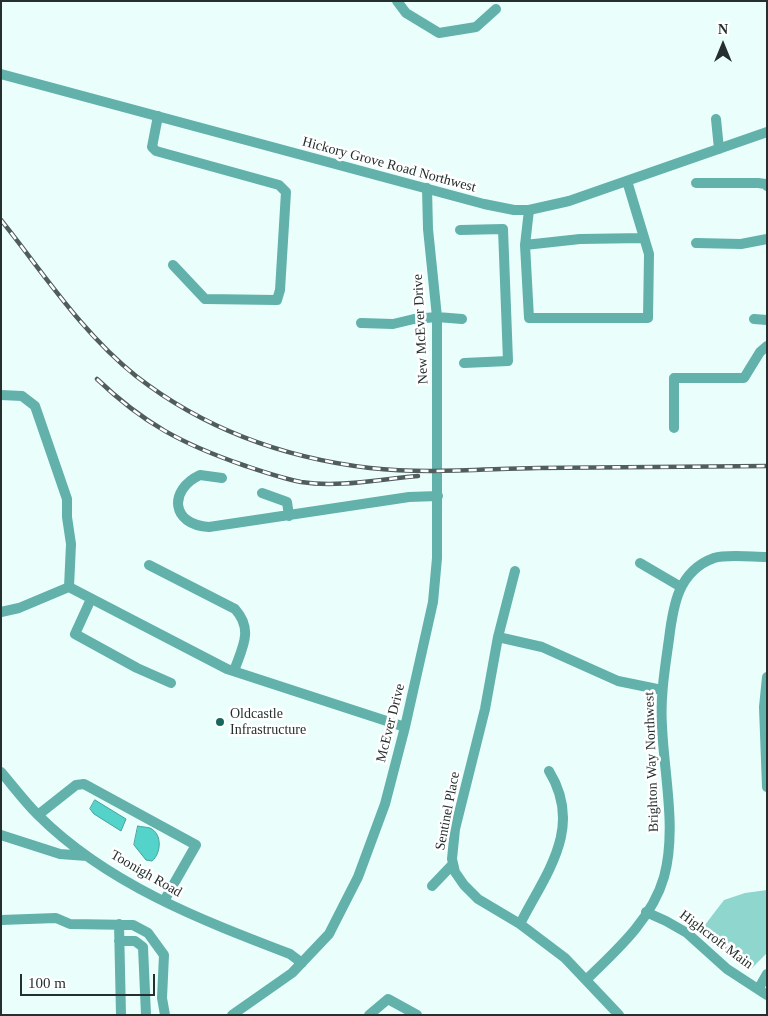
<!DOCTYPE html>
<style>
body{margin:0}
#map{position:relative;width:768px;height:1016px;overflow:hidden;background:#eafffc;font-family:Georgia,serif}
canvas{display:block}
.frame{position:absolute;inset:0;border:2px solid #252f2e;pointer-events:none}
.north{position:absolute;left:698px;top:20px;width:50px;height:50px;-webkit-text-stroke:4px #fff;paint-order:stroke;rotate:0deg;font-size:14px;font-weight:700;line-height:20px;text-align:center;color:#252f2e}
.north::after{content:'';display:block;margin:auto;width:18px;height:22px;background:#252f2e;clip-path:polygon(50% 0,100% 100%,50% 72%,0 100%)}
.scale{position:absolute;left:20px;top:974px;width:135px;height:22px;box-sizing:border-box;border:2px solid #252f2e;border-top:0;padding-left:6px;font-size:15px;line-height:18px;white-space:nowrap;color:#252f2e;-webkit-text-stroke:4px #fff;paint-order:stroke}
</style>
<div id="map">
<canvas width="768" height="1016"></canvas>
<div class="frame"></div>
<div class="north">N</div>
<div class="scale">100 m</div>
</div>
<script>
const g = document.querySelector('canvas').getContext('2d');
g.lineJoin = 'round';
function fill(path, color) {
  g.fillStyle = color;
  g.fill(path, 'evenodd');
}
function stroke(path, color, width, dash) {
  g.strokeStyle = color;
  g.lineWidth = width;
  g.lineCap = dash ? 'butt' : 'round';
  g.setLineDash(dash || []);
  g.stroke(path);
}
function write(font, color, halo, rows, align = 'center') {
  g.font = font + ' Georgia,serif';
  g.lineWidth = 5;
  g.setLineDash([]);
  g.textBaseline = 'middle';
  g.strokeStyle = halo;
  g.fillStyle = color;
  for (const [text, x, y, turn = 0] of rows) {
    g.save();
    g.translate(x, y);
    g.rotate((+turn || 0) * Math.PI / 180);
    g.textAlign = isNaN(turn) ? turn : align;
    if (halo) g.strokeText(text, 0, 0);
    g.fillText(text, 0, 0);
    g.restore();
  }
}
const green = new Path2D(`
 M767 890V953L751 969 742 966 698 934 724 900 745 893Z`);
const water = new Path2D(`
 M95 800 126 819 121 831 94 814 90 809Z
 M138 826C141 827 147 827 150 828 163 834 161 854 152 861L146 860 134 845Z`);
const minor = new Path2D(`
 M397 1 406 13 439 33 476 27 496 9
 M1 74 484 204 514 210H529L569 201 767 132
 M158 116 152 147 156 151 279 185 286 192 280 290 277 300 205 299 173 265
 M716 119 719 149
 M696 183H758L766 184 767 186
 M529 210 525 245 529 318H648L649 254 627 181
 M460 230 503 229 508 361 464 363
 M696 243 741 244 767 239
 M525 245 580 239 644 238
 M754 319 767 320
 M361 323 393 324 414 319 437 317 462 319
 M1 395 22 396 35 406 67 499V517L71 544 69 587
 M674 428V378H744L760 352 767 346
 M222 478 200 475C168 490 171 525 209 527L409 497 438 496
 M262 493 287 502 289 516
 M640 563 681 587
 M149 565 235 609C254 630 242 648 234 671
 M515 571 498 637 485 709 455 829 452 859 455 872 464 885 478 899 520 924 565 958 619 1015
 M69 587 227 669 405 727
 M91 599 75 634 137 668 171 683
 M1 612 19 608 69 587
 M498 637 542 647 618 681 662 690
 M767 677 764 707 767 787
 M1 772C13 786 25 802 38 815 107 884 201 920 290 954L302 963
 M38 815 76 785 84 784 196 845 164 901
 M1 835 60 854 87 856
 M432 886 453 864
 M646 912 666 921 687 933 727 969 767 995
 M1 920 56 918 70 924 133 925 148 933 164 955 162 998 165 1015
 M119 924 121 1015
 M520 924C546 873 584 828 549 771
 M119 941H135L143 947 146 1015
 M587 979C617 950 652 919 664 877 677 829 664 775 662 726 660 697 665 668 669 639 673 606 678 571 714 558 726 554 753 557 767 557
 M759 988 767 974
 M232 1015 292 973 329 934 358 877 385 804 405 727 433 602 437 558V317L428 229 427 188
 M369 1015 388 999 417 1015`);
const rail = new Path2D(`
 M1 220C44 274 82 333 136 376 204 429 285 458 370 468 425 474 483 469 538 468 614 467 691 467 767 466
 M97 379C143 423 182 444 243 465 261 471 281 478 301 482 339 488 380 479 418 476`);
const markers = [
 [220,722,5,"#196661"]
];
const streetNames = [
 ["Hickory Grove Road Northwest",389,165,15],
 ["New McEver Drive",421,329,-93],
 ["McEver Drive",391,723,-76],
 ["Brighton Way Northwest",652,762,-92],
 ["Sentinel Place",448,811,-79],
 ["Toonigh Road",146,874,30],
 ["Highcroft Main",716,940,37]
];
const poiNames = [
 ["Oldcastle",230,714],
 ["Infrastructure",230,730]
];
fill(green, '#8fd6cf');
fill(water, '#53d3ca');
stroke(water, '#45a29b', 1);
stroke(minor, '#63b1ab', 10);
stroke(rail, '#515d5c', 4.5);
stroke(rail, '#fff', 2.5, [8]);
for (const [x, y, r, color] of markers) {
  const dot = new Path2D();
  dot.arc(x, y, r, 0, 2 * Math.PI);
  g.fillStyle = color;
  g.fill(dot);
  stroke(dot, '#fff', 2);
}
write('14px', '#252f2e', '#fff', streetNames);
write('14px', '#252f2e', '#fff', poiNames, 'left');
</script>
